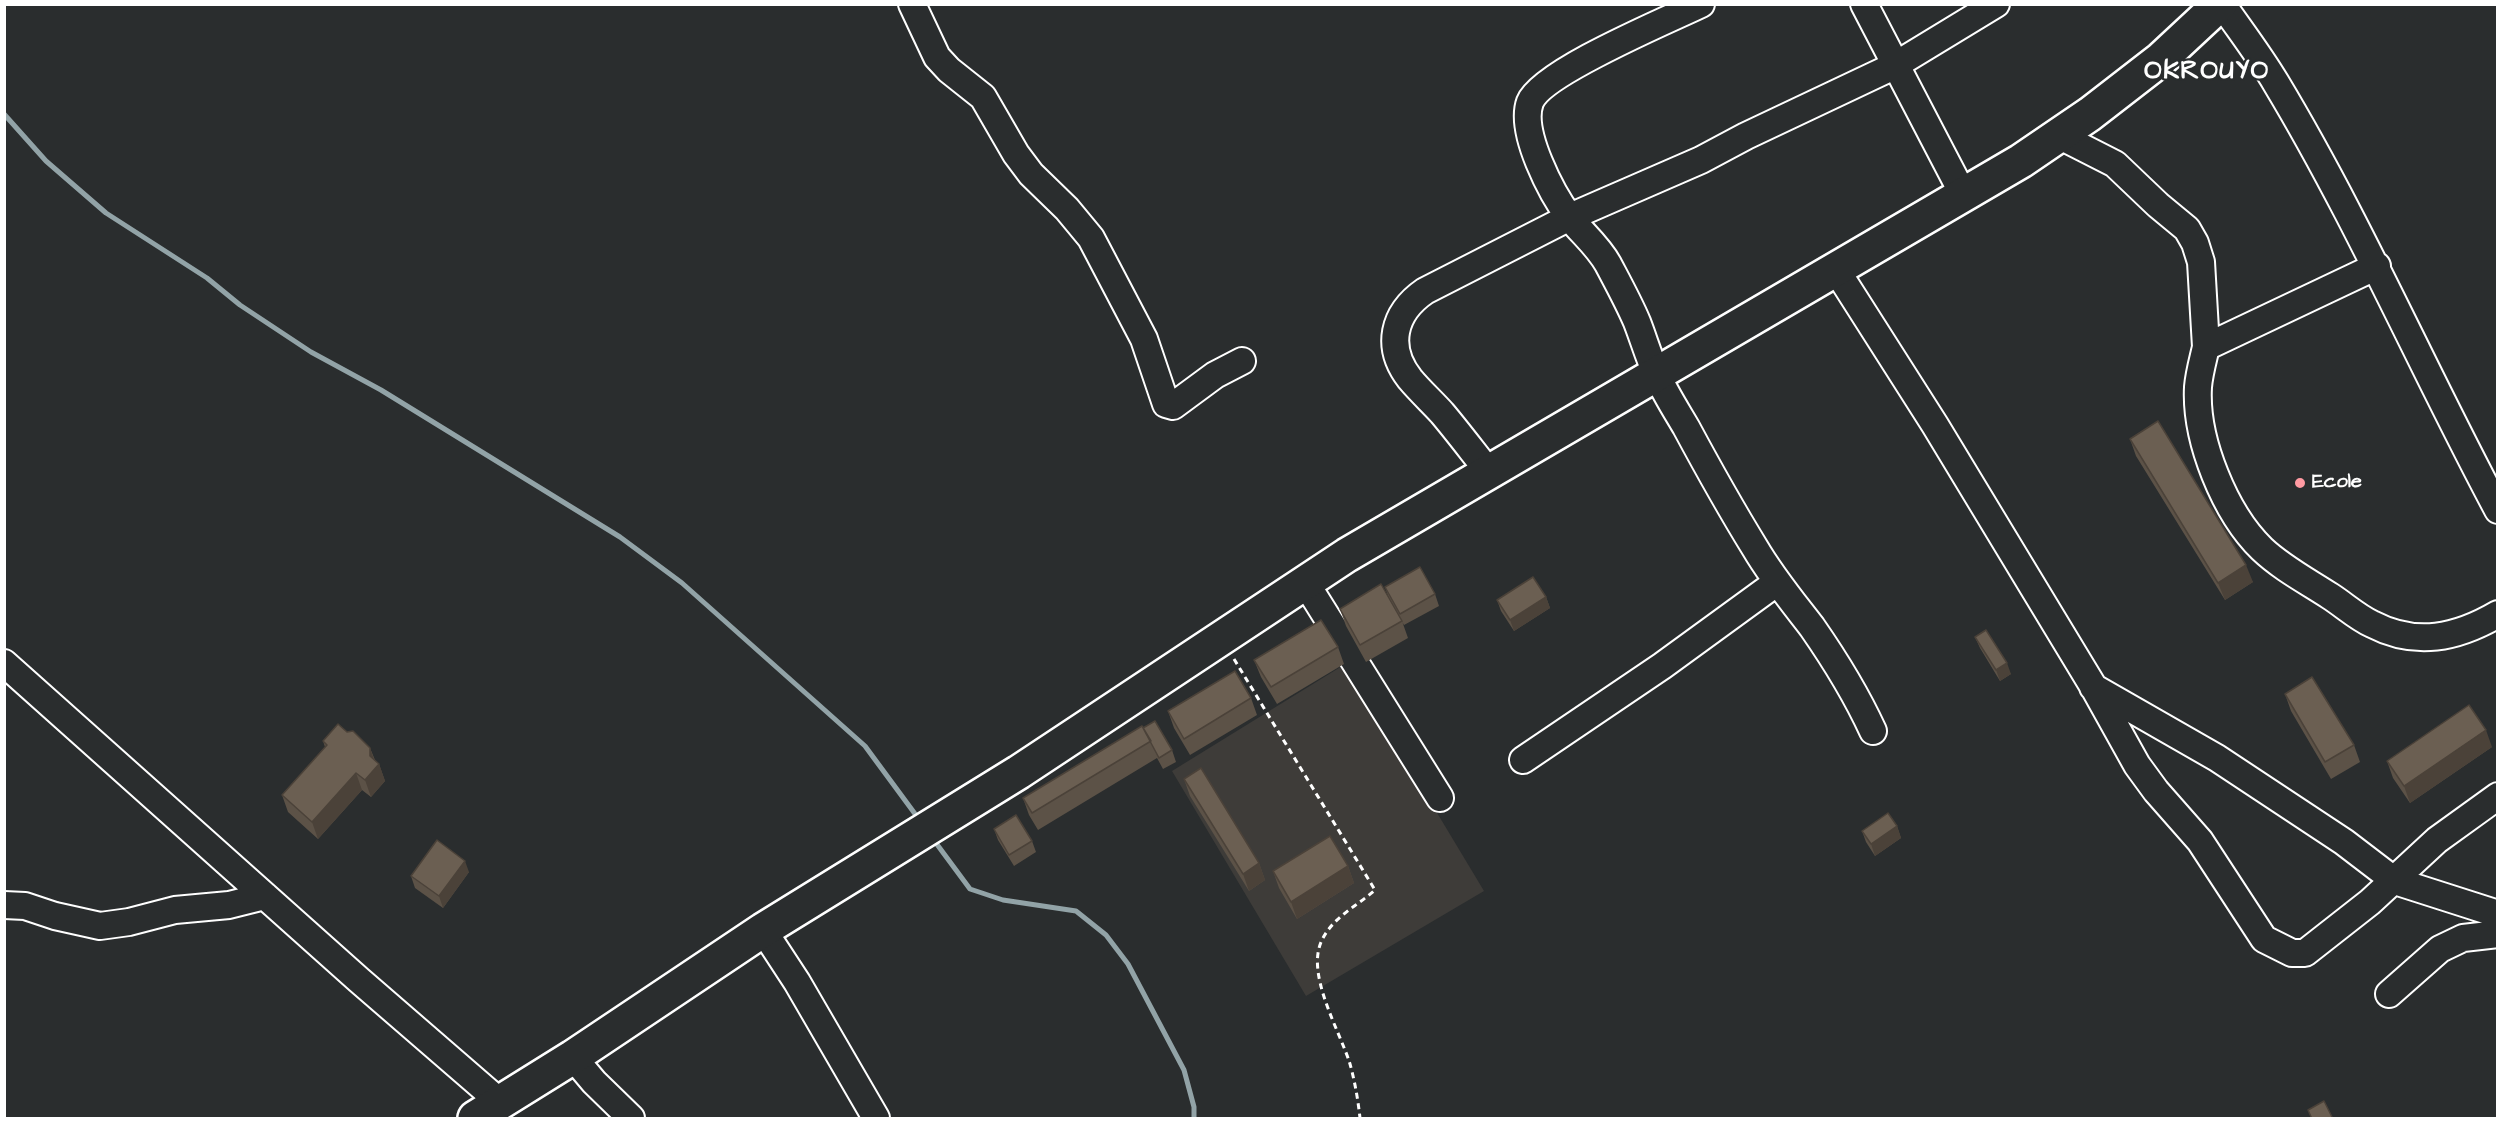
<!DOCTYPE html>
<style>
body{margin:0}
#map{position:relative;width:2502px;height:1123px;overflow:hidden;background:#2a2d2e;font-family:"Architects Daughter",sans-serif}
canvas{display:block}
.frame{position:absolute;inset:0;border:6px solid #fff;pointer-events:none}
</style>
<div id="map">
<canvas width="2502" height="1123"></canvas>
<div class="frame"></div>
</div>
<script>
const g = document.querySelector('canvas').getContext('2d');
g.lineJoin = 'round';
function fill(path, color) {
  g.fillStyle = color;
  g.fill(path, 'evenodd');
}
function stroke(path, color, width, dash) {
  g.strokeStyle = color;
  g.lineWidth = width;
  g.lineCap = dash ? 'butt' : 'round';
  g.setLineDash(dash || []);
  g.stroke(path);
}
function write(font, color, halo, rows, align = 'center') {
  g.font = font + ' "Architects Daughter",sans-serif';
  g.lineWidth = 4.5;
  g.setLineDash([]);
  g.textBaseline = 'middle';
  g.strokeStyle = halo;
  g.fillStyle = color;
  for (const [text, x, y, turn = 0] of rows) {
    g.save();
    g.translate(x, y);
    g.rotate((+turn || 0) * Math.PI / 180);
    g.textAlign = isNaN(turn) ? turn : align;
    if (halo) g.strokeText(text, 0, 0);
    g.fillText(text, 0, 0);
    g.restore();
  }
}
const built = new Path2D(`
 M1347 663 1484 891 1306 996 1172 771Z`);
const stream = new Path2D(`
 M4 114 46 161 106 213 207 278 240 305 311 352 381 390 620 537 682 583 865 746 921 822
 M933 839 970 889 1003 900 1076 911 1106 935 1128 964 1184 1070 1194 1107V1118`);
const path = new Path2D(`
 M1234 659 1375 890C1357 906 1333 917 1322 940 1305 974 1340 1031 1350 1064 1355 1082 1358 1100 1360 1118`);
const minor = new Path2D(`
 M912 4 937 57 949 70 983 97 1016 154 1031 174 1067 209 1091 238 1144 339 1166 404 1173 406 1215 375 1242 361
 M1701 4C1668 20 1542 72 1530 102 1519 132 1552 194 1570 218 1583 234 1598 246 1608 264 1618 283 1629 303 1637 322 1644 340 1649 358 1657 375 1665 393 1676 410 1686 427 1708 468 1731 509 1755 548 1772 577 1792 601 1812 627 1835 660 1856 694 1873 731
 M1864 4 1963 194
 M2222 4C2240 30 2260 56 2276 83 2359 221 2422 368 2498 510
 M2058 135 2115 164 2158 205 2187 229 2195 243 2201 262 2206 347
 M2377 266 2206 347C2203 360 2199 374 2198 387 2195 440 2225 513 2262 549 2282 568 2307 581 2330 596 2344 605 2357 617 2372 624 2416 647 2457 638 2498 614
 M1835 268 1935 425 2093 686 2137 765 2156 791 2200 841 2264 939 2292 953H2305L2370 902 2437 840 2498 796
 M1489 472C1473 452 1458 432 1442 413 1432 402 1420 391 1410 379 1385 347 1393 313 1425 291L1570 217 1701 160 1746 136 1894 66 1996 4
 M1305 582 1440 798
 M4 663 359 980 501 1103
 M2093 687 2217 758 2344 842 2395 881 2498 914
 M1523 760 1662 666 1776 583
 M4 905 25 906 55 916 100 926 129 922 175 910 229 905 265 896
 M763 930 797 982 876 1118
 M2389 994 2440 949 2463 938 2498 934
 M573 1057 594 1082 631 1118`);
const major = new Path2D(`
 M475 1118 573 1057 763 930 1019 772 1347 555 2021 161 2090 114 2161 59 2220 4`);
const wall = new Path2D(`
 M2130 439 2253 582 2225 600 2136 456Z
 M1385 587 1435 594 1439 606 1404 625 1389 599Z
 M1546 597 1550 608 1514 631 1501 611 1497 600Z
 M1340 609 1402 621 1408 638 1366 662 1346 626Z
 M1975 637 2011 674 2000 681 1980 648Z
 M1338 647 1344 664 1277 704 1261 677 1254 660Z
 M2285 694 2354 745 2360 762 2331 779 2291 711Z
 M1251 698 1257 715 1190 755 1174 728 1168 711Z
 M1143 728 1172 750 1176 762 1163 769 1157 758 1038 830 1029 815 1023 798Z
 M347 732 370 748 375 760 379 764 385 781 371 797 362 790 318 839 288 812 282 795 325 747 323 741Z
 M2492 747 2410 803 2393 778 2387 761Z
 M1184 779 1259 863 1265 880 1249 891 1190 796Z
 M1897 826 1901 838 1875 856 1866 842 1862 831Z
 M994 829 1032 841 1036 852 1014 866 998 840Z
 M1348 866 1354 883 1297 919 1279 888 1273 871Z
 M469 872 443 908 415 888 411 876Z`);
const shadedWall = new Path2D(`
 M2246 565 2253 582 2225 600 2218 583Z
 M1546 597 1550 608 1514 631 1510 620Z
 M2007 663 2011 674 2000 681 1996 670Z
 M2486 730 2492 747 2410 803 2404 786Z
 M370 748 376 765 379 764 385 781 371 797 365 780 370 756Z
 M356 773 362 790 318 839 312 822Z
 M1897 826 1901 838 1875 856 1871 844Z
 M465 861 469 872 443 908 439 896Z
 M1259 863 1265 880 1249 891 1243 874Z
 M1348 866 1354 883 1297 919 1291 902Z`);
const building = new Path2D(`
 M2158 421 2246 565 2218 583 2130 439Z
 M1420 567 1435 594 1400 614 1385 587Z
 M1533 577 1546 597 1510 620 1497 600Z
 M1381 584 1402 621 1360 645 1340 609Z
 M1321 620 1338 647 1271 687 1254 660Z
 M1986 630 2007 663 1996 670 1975 637Z
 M1235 671 1251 698 1184 739 1168 711Z
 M2312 677 2354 745 2325 762 2285 694Z
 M2469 705 2486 730 2404 786 2387 761Z
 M1155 721 1172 750 1159 758 1143 728Z
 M338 724 347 732 353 731 370 748V756L379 764 365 780 356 773 312 822 282 795 327 745 323 741Z
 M1142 726 1151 741 1032 813 1023 798Z
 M1201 768 1259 863 1243 874 1184 779Z
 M1888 813 1897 826 1871 844 1862 831Z
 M1016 815 1032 841 1009 855 994 829Z
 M1330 836 1348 866 1291 902 1273 871Z
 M437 840 465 861 439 896 411 876Z
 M2324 1101 2333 1119H2312L2308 1110Z`);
const markers = [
 [2300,483,6,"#ff9aa2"]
];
const poiNames = [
 ["Ecole",2312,483]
];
const districtNames = [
 ["OKROUYO",2207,73]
];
fill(built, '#3e3c39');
stroke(stream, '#92a3a7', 5);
stroke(minor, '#fff', 30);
stroke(major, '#fff', 38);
stroke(path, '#fff', 3, [6, 4.5]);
stroke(minor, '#2a2d2e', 26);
stroke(major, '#2a2d2e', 33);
fill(wall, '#5c5247');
fill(shadedWall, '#4b4239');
fill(building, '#6b5f52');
stroke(building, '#4b4239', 1.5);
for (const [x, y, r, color] of markers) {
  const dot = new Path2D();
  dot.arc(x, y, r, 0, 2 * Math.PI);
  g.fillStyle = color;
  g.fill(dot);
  stroke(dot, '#2a2d2e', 2);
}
write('bold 20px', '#fff', '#2a2d2e', poiNames, 'left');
g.letterSpacing = '1.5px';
write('bold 26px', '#fff', '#2a2d2e', districtNames);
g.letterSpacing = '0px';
</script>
